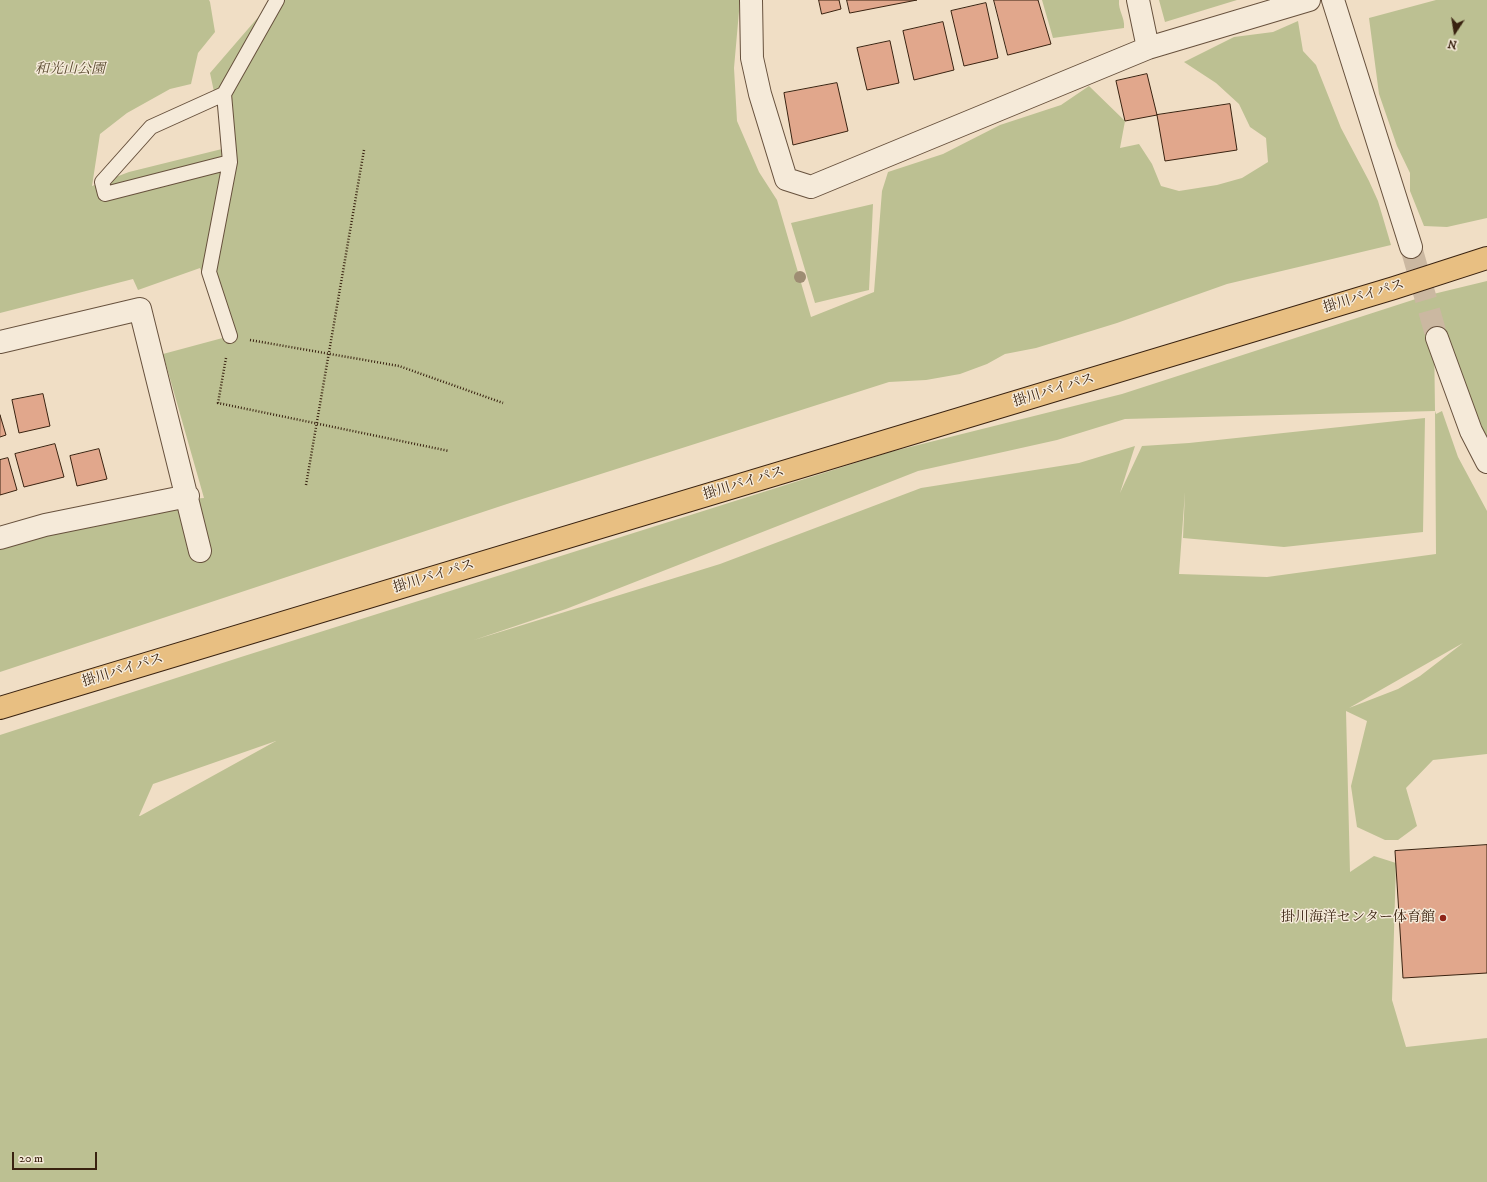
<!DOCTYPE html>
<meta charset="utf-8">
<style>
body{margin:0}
#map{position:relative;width:1487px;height:1182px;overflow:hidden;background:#f0dec5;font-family:"IM FELL DW Pica",serif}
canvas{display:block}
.north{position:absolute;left:1435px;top:12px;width:40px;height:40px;-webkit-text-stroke:3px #f5ead9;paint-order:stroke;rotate:192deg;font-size:11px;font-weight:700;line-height:16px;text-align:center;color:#392210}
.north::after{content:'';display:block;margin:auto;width:14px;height:18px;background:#392210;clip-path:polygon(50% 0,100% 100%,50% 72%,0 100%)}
.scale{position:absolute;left:12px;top:1152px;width:85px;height:18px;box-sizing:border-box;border:2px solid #392210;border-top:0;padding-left:5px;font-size:12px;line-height:14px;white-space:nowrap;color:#392210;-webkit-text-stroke:3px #f5ead9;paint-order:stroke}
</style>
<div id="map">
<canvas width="1487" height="1182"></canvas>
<div class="north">N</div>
<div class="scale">20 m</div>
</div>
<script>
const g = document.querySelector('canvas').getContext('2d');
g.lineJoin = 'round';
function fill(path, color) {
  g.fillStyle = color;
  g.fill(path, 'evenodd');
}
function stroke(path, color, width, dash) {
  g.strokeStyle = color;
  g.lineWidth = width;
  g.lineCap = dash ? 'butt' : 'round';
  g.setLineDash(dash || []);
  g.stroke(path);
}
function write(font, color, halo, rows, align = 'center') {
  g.font = font + ' "IM FELL DW Pica","Noto Serif JP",serif';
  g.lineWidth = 3;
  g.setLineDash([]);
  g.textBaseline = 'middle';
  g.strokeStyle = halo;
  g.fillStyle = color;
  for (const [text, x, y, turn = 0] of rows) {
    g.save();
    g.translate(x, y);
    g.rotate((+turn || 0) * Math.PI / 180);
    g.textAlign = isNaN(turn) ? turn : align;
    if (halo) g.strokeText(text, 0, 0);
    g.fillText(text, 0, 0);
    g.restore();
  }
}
const green = new Path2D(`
 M0 0H209L210 2 215 32 198 53 191 84 170 89 127 113 100 134 92 186 129 172 226 148 210 73 273 0H740L734 68 737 121 759 172 777 200 811 317 874 292 882 191 888 172 943 154 1000 125 1061 105 1089 86 1125 121 1120 148 1139 144 1152 164 1161 186 1179 191 1217 185 1242 178 1268 162 1266 138 1250 127 1239 104 1216 83 1184 62 1234 37 1273 32 1298 21 1303 51 1316 65 1341 128 1369 181 1378 201 1391 245 1227 284 1117 323 1036 348 1005 354 987 364 960 374 926 380 889 382 513 502 0 672V548L165 501 204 498 163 354 230 336 200 268 138 290 133 279 0 313Z
 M1042 0H1119C1118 11 1125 17 1124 28L1053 38Z
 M1159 0H1237L1165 22Z
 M1436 0H1487V218L1447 227 1424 226 1410 191V173L1397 146 1379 94 1369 18Z
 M873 204 869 290 815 303 791 223Z
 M1487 281V440L1473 404 1428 311 1434 334 1435 411 1436 414 1442 411 1458 457 1487 511V754L1433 760 1406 788 1417 826 1398 840H1385L1357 827 1351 786 1367 721 1346 711 1350 872 1374 856 1396 863 1392 1000 1406 1047 1487 1038V1182H0V735L241 657 890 452 1122 394 1425 296ZM1435 411 1436 554 1267 577 1179 574 1185 492 1183 538 1284 547 1423 532 1425 418 1189 443 1142 446 1120 493 1135 446 1079 463 921 488 720 564 474 640 566 609 918 471 1057 440 1125 419ZM1463 643 1420 676 1398 689 1349 708ZM276 741 140 816H139L153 784Z`);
const building = new Path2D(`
 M819 0H839L841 9 822 14Z
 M847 0H917L850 13Z
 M994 0H1038L1051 44 1008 55Z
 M986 3 998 58 964 66 951 11Z
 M943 22 954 70 914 80 903 31Z
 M890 41 899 83 867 90 857 48Z
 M1147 74 1157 115 1125 121 1116 81Z
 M837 83 848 131 793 145 784 93Z
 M1230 104 1237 150 1165 161 1157 115Z
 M43 394 50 426 19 433 12 400Z
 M0 415 6 435 0 437Z
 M55 444 64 477 24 487 15 454Z
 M99 449 107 479 77 486 70 456Z
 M8 458 17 490 0 495V460Z
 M1487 845V973L1403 978 1395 851Z`);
const streetTunnel = new Path2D(`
 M1411 247 1437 338`);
const path = new Path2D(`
 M250 340 399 366 503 403
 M226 358 218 403 449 451
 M306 485 364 150`);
const lane = new Path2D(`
 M224 94 151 127 102 182 105 194 230 162 224 94 277 0
 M230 336 209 272 230 162`);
const street = new Path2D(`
 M751 0 752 58 760 94 786 179 811 187 1148 48 1309 0
 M1138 0 1148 48
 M1333 0 1411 247
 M1437 338 1471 431 1487 462
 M0 342 140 309 200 551
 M0 538 45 525 188 496`);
const highway = new Path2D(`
 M0 708 1394 288 1487 258`);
const trees = [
 [800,277]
];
const markers = [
 [1443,918,4,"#8f2418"]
];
const parkNames = [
 ["和光山公園",70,70]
];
const streetNames = [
 ["掛川バイパス",1364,297,-17],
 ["掛川バイパス",1054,391,-17],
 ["掛川バイパス",744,484,-17],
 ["掛川バイパス",434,577,-17],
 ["掛川バイパス",123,671,-17]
];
const poiNames = [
 ["掛川海洋センター体育館",1435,918]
];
fill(green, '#bcc092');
fill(building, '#e1a78c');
stroke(building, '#392210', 1);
stroke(streetTunnel, '#cbb8a1', 22, [22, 11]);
stroke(lane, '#67513d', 16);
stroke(street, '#67513d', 24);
stroke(highway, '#392210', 24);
stroke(path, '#392210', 2.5, [1, 2]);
stroke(lane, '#f5ead9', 14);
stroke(street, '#f5ead9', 22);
stroke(highway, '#e8bf82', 22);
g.fillStyle = '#9e8d73';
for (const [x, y] of trees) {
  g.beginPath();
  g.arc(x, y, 6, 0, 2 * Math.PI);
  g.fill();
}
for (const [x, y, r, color] of markers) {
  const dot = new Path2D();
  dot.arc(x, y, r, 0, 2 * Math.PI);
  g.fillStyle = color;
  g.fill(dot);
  stroke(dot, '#f5ead9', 1.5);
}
write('italic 14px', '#5a4a30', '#f5ead9', parkNames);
write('14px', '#392210', '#f5ead9', streetNames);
write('14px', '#392210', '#f5ead9', poiNames, 'right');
</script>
